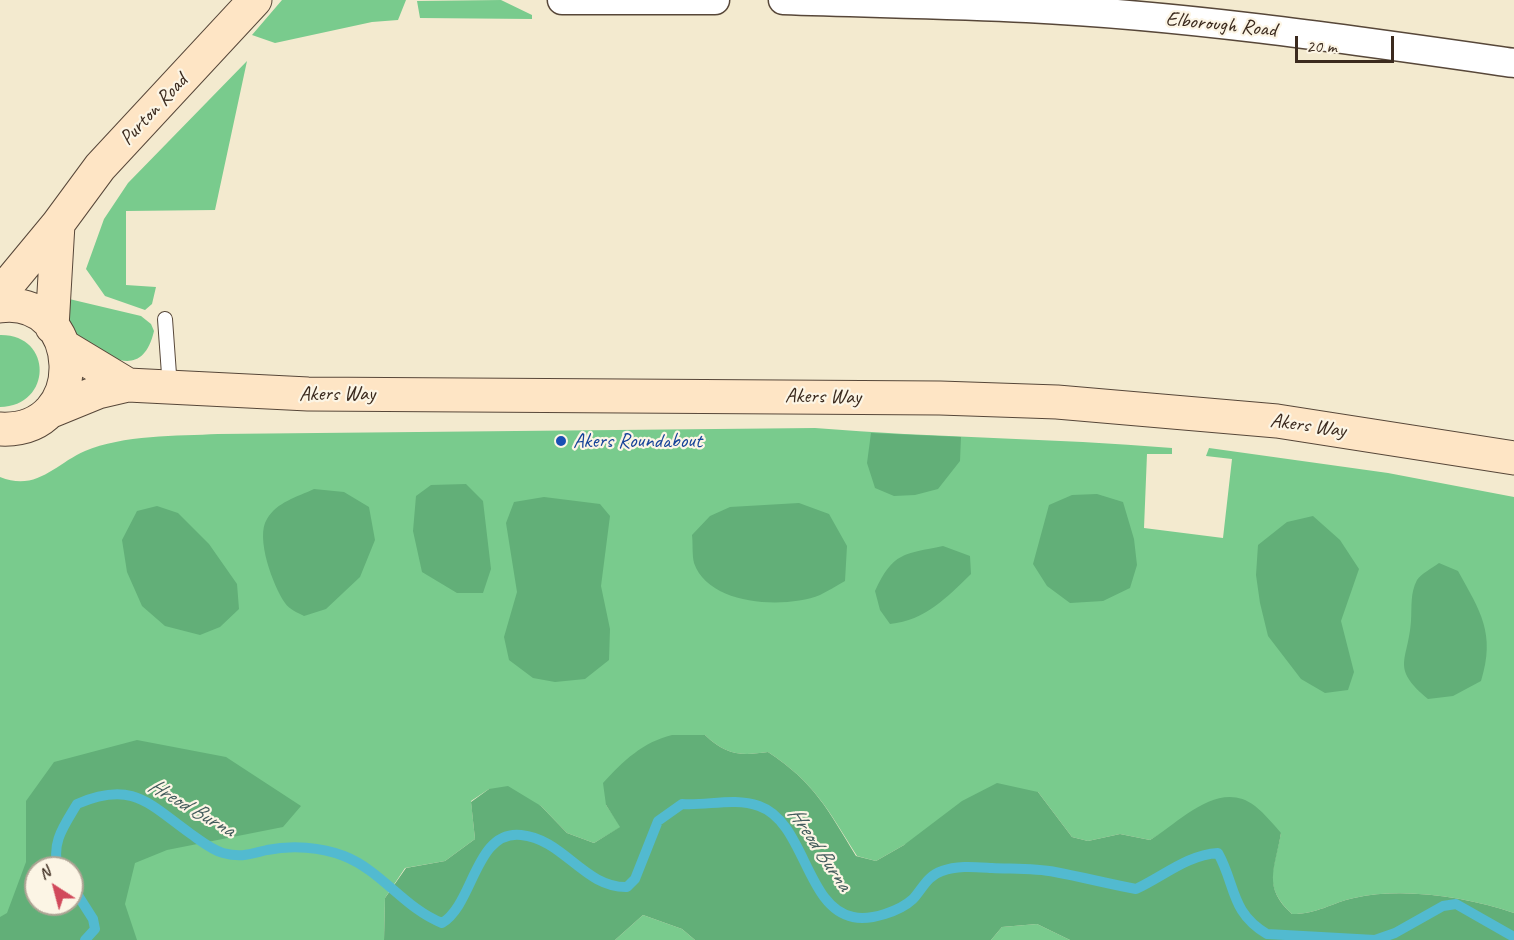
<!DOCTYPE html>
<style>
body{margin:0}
#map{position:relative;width:1514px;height:940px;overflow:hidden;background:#f3eacf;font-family:Caveat,sans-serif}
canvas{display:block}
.north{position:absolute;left:24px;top:856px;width:60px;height:60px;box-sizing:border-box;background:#fcf5e5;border:2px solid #afa495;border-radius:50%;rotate:324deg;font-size:16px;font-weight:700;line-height:24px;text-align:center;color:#3b2a1e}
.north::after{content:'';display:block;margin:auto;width:21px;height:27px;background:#d1495b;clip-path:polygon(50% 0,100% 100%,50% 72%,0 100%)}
.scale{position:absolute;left:1295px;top:36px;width:99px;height:27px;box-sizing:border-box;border:3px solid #3b2a1e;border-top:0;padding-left:8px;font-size:18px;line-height:21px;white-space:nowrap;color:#3b2a1e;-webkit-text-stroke:4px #fcf5e5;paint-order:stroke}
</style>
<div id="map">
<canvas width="1514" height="940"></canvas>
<div class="north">N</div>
<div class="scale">20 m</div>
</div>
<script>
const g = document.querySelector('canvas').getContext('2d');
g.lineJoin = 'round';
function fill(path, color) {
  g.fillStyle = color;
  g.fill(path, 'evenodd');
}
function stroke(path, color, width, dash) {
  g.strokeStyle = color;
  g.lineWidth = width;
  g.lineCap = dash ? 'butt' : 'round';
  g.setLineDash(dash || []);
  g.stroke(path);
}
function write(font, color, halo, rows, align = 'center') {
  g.font = font + ' Caveat,sans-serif';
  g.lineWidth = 4.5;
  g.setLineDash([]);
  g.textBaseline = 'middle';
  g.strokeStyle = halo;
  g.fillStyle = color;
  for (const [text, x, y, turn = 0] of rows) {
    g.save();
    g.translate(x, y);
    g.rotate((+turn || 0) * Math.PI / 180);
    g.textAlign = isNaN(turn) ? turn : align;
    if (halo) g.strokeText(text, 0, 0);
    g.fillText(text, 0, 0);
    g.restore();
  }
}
const green = new Path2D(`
 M282 0H406L398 20 372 22 275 43 252 35Z
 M501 0 532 15V19L420 18 417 1Z
 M247 61 215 210 126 211V285L156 287 152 304 145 310 105 296 86 269 104 219 128 183Z
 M65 298 141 316 151 324 154 331C141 387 98 351 70 330Z
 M0 335C53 334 53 406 0 407Z
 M815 428C934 438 1053 438 1172 448V454H1147L1144 528 1223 538 1232 459 1206 456 1209 448 1388 473 1514 497V913C1466 897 1404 887 1354 898 1331 903 1318 914 1292 914 1262 886 1274 870 1281 833L1172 827 1150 840 1120 834 1088 841 1072 837 1038 792 904 845 876 861 857 856C828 810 815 783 768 752 740 756 726 755 705 735L606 805 621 827 594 843 567 833 541 806 489 789 471 801 475 839 445 861 405 868 385 898 384 940H0V477C37 492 55 464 85 451 122 435 178 436 218 434ZM36 868H72V904H36Z
 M643 915 682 929 695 940H615Z
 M1037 924 1070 940H991L1002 927Z`);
const forest = new Path2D(`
 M871 433 961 437 960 461 938 489 915 495 894 496 875 488 867 463Z
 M466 484 483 501 491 569 483 593H457L422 572 413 531 416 496 431 485Z
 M314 489 344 492 369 507 375 540 360 577 326 609 304 616C298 613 289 609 285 603 273 586 255 537 267 519 277 502 297 497 314 489Z
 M1097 494 1123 502 1134 539 1137 565 1130 588 1103 601 1070 603 1047 586 1033 564 1049 505 1072 495Z
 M544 497 600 504 610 516 601 586 610 629 609 660 585 679 555 682 533 678 509 660 504 637 517 592 506 523 514 502Z
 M799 503 829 514 847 546 845 581C836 586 828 591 820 595 785 609 709 606 694 563 692 555 693 543 692 535L710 516 730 507Z
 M157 506 178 513 209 544 237 584 239 609 220 627 200 635 165 626 142 606 127 572 122 540 137 511Z
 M1313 516 1340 540 1359 569 1341 621 1354 672 1348 690 1325 693 1301 679 1268 636 1260 603 1256 575 1258 545 1287 522Z
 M943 546 970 556 971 574C946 598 926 620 890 624L880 610 875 591C893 552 904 554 943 546Z
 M1439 563 1458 571C1480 611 1496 633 1481 681L1453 696 1428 699C1390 667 1408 662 1411 621 1412 607 1410 593 1417 580 1421 574 1432 568 1439 563Z
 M672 735H705C726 755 740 756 768 752 815 783 828 810 856 856L876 861 904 845 962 801 997 783 1038 792 1072 837 1088 841 1120 834 1150 840C1180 822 1219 778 1255 806 1265 814 1273 824 1281 833 1275 869 1262 887 1292 914 1318 914 1331 903 1354 898 1404 887 1466 897 1514 913V940H1070L1037 924 1002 927 991 940H695L682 929 643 915 615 940H384L385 898 406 868 445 861 475 839 471 802 489 789 508 786 541 806 567 833 594 843 620 827 606 805 603 783C623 761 643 742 672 735Z
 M137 740 226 757 301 806 283 827 167 850 135 863 125 904 137 940H0V917L7 913 26 862V801L54 762ZM36 868H72V904H36Z`);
const stream = new Path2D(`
 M58 868C51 842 64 826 77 804 133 780 149 804 191 834 201 841 212 850 223 853 242 858 250 854 267 850 292 845 321 847 344 856 382 871 404 908 442 923 474 904 475 830 521 835 564 839 584 888 627 887L635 879 658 821 682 804C707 806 734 797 759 806 805 822 806 908 853 917 871 921 900 911 913 899 923 888 927 876 942 871 957 865 976 867 992 868 1013 869 1035 868 1055 872 1082 877 1109 884 1136 889 1164 876 1187 855 1218 853 1236 885 1230 912 1267 934L1375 940 1395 933 1443 906 1456 904 1514 937
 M72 886 93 919 95 929 85 940`);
const lane = new Path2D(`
 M165 319 170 388`);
const street = new Path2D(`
 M562 0H715
 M783 0C864 3 946 4 1027 8 1190 16 1353 40 1514 63`);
const secondary = new Path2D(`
 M0 294 58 224 100 167 255 0
 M0 306C84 295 92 434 0 429
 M52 327 58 224
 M65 347 128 385
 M49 412 98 392 128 385 308 394 940 398 1057 402 1277 421 1514 458`);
const markers = [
 [561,441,6,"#1a4fb4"]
];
const streetNames = [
 ["Elborough Road",1221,25,6],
 ["Purton Road",154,110,-47],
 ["Akers Way",337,394],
 ["Akers Way",823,397,1],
 ["Akers Way",1308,426,8]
];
const transitNames = [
 ["Akers Roundabout",573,441]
];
const waterNames = [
 ["Hreod Burna",191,808,30],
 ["Hreod Burna",819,849,56]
];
fill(green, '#79cb8d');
fill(forest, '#62af78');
stroke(stream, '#52bad0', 10);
stroke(lane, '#574739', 16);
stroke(street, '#574739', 31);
stroke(secondary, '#574739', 35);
stroke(lane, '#fff', 14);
stroke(street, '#fff', 28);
stroke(secondary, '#fee5c5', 33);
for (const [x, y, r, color] of markers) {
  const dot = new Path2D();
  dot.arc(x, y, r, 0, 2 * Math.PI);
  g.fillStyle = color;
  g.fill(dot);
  stroke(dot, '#fcf5e5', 2);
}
write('21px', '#3b2a1e', '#fcf5e5', streetNames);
write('21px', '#164399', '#fcf5e5', transitNames, 'left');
write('italic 22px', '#435c5c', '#fcf5e5', waterNames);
</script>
